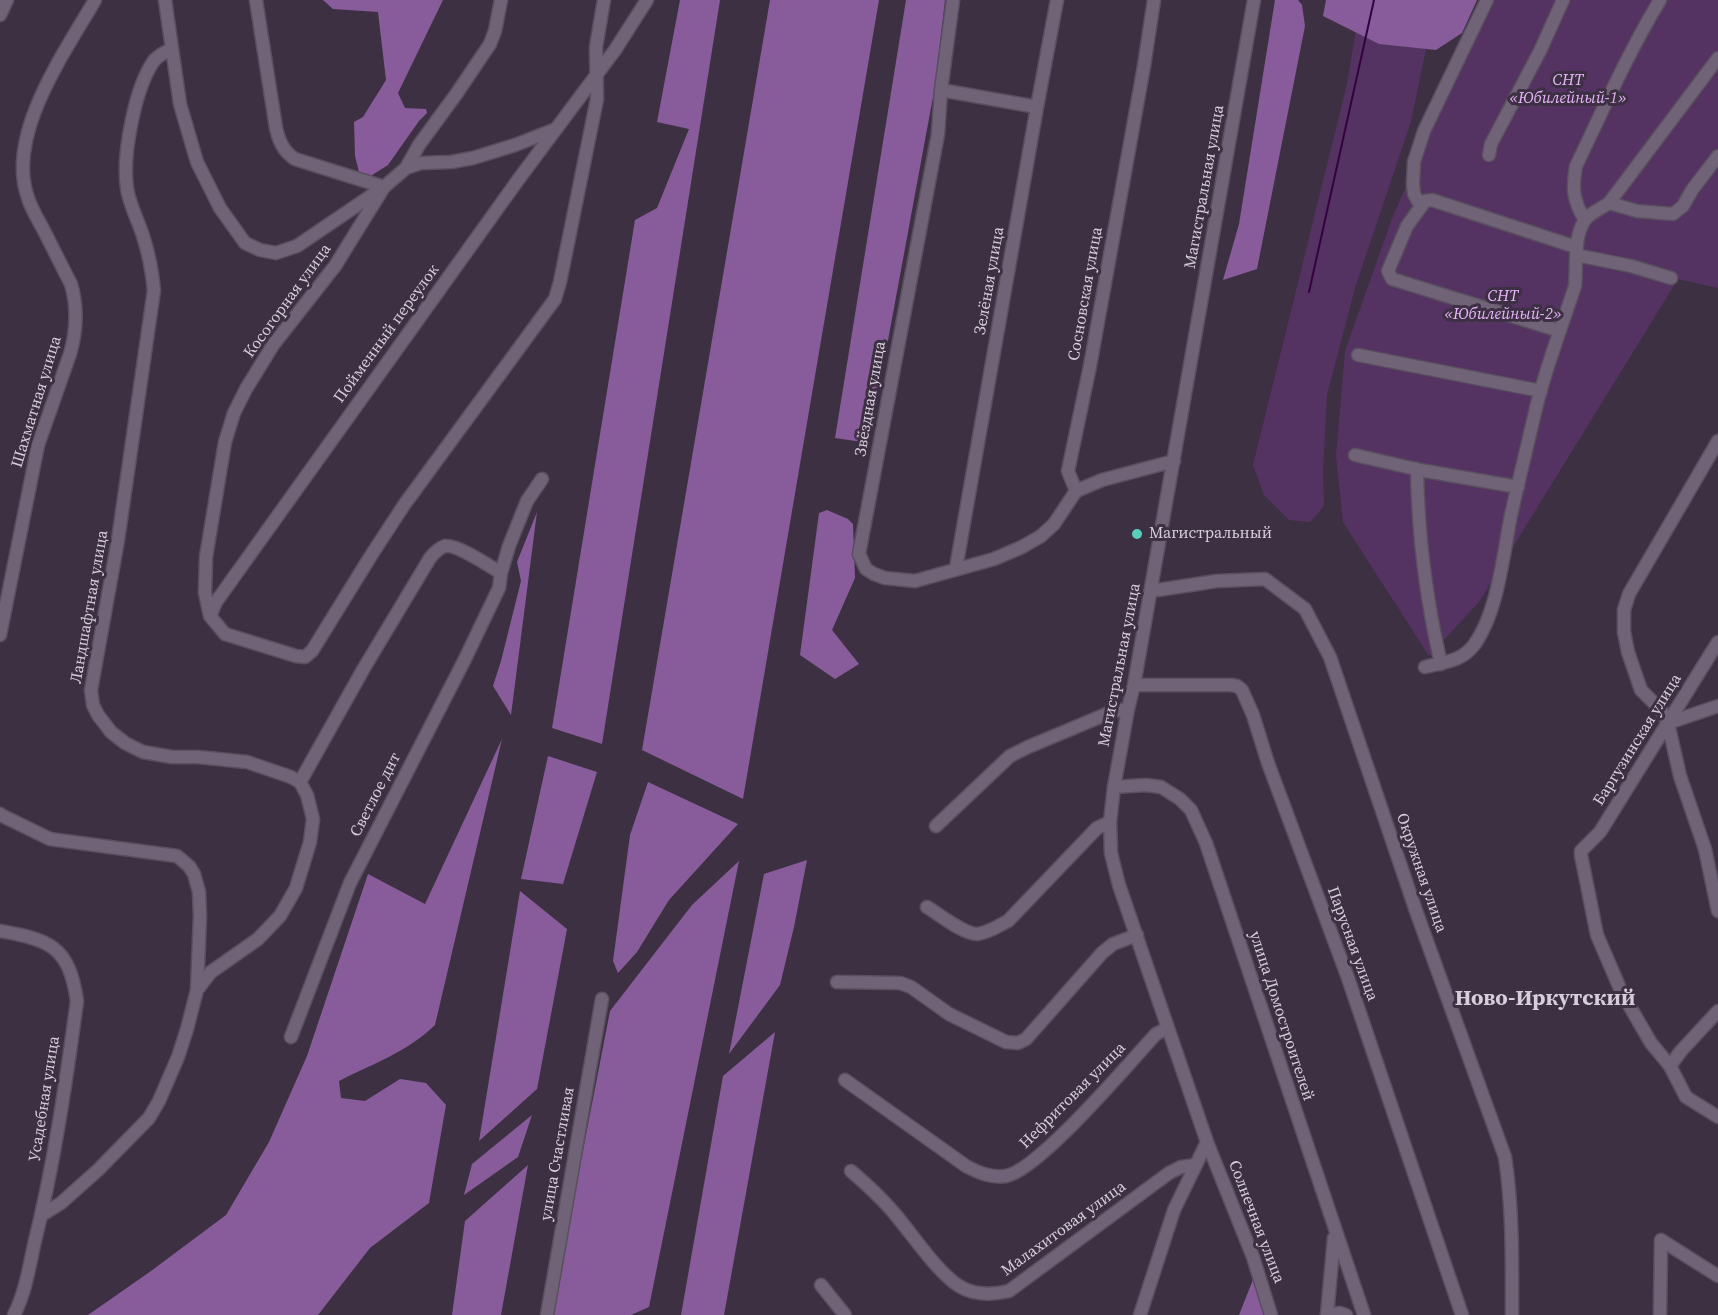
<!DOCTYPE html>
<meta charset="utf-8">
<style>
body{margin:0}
canvas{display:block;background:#3d3043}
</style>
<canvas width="1718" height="1315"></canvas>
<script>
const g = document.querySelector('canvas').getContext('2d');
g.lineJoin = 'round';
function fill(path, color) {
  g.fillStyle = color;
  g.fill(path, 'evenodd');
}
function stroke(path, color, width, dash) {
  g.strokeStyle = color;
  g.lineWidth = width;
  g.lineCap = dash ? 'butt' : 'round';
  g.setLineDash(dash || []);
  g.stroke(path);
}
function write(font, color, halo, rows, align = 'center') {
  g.font = font + ' "Source Serif 4",serif';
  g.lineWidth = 6;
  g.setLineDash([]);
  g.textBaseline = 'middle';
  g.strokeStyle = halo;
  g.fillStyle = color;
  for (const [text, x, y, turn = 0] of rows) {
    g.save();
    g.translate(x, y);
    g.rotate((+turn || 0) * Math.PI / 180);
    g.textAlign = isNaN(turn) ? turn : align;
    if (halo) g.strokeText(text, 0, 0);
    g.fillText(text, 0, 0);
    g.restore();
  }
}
const green = new Path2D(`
 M1361 0 1431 25 1411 121 1355 288 1327 395 1323 471 1324 506 1310 522 1289 520 1264 495 1253 465 1347 84Z
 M1494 0H1718V288L1678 279 1479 602 1429 656 1343 522 1336 456 1345 351 1393 216 1424 146Z`);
const forest = new Path2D(`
 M323 0H443L398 93 405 108 426 109 427 113 419 121 388 165 369 177 359 172 355 156 354 122 363 117 386 80 378 12 333 9Z
 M680 0H720L602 744 552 728 635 220 657 208 689 129 657 122Z
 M770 0H879L743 799 642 750Z
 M906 0H945L935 86 869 443 835 438Z
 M1275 0H1298L1302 5 1305 26 1257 269 1223 280 1239 224Z
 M1326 0H1477L1462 33 1436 50 1379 44 1323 16Z
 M827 510 848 519 853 524 855 578 832 630 859 664 835 679 800 655 819 513Z
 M537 512 511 715 493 686 501 661 521 581 517 562Z
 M502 739 435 1025C406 1053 374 1063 339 1081L341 1098 365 1101 400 1079 426 1083 446 1105 429 1203 370 1248 318 1315H88L151 1271 226 1215 269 1142 307 1056 368 874 425 904Z
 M548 756 597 772 563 884 521 879Z
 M648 782 738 824 669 900 637 952 618 973 613 961 630 835Z
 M807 860 794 927 780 985 729 1054 764 874Z
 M739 861 649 1307 631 1315H551L610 1011 692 905Z
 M520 891 567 929 537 1089 479 1141Z
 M775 1032 724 1315H681L723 1076Z
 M532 1115 518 1157 464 1195 472 1164Z
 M528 1165 501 1315H452L465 1221Z
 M1254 1277 1266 1315H1239Z`);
const stream = new Path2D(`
 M1309 292 1374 0`);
const minor = new Path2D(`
 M165 0 180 104 197 162 220 208 245 243 260 250 276 253 297 246 384 187 406 168 421 163 451 162 473 158 515 145 556 129
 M256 0 276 128C279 141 283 151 295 159L384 187 335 266 273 345 246 389 234 413 225 442 206 557 205 593 210 616 225 634 296 656 305 657 312 651 372 554 404 505 555 299 560 282 597 99 596 47 604 0
 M1154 0 1144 66 1090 366 1069 466 1068 471 1076 491 1102 480 1174 461
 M0 15 7 0
 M172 49C165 52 157 56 153 62 135 89 122 155 127 188 129 204 138 220 143 236 149 254 152 271 154 290L118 540 91 690 93 705 98 715 111 732 125 743 143 752 172 757H198L247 762 291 777 300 782 307 795 313 819 310 842 296 888 280 916 258 939 211 972 197 990
 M941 90 953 0
 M1037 107 941 90 938 134 859 554 866 569 874 574 885 578 915 581 994 559 1022 547 1041 536 1054 524 1076 491
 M1489 155 1491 144 1540 51 1563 0
 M406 168 419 145 457 93 490 44 495 31 501 0
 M1609 203 1637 211 1673 214 1683 206 1692 190 1718 156
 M1421 207 1414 194 1413 184 1414 162 1424 131 1487 0
 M1585 220C1573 201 1572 188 1576 166 1603 110 1628 53 1660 0
 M1576 255 1631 266 1671 278
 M1560 331 1392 279 1388 271 1407 226 1425 201 1432 200 1576 247
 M1358 355 1541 391
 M1718 441 1629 594 1624 610V632L1628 652 1641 690 1661 710 1668 723 1680 776 1705 849 1718 911
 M1355 455 1420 470 1518 487
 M1417 469C1418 536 1426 599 1441 664
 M956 568 1037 107 1057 0
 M1151 591 1217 581 1265 579 1305 609 1330 657 1416 911 1505 1157C1513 1210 1512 1262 1512 1315
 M210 616 216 602 518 180 615 50 647 0
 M0 635 38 445 70 354C77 330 78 308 71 284 61 265 52 246 42 227 37 218 31 208 28 198 5 135 65 52 95 0
 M1718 642 1600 832 1581 851V855L1597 935 1622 993 1651 1043 1670 1066 1686 1097 1718 1117
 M1425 667C1444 662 1461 662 1474 645 1498 612 1503 555 1511 515 1519 479 1528 443 1536 408 1546 367 1562 326 1575 286 1577 266 1573 237 1585 220 1590 213 1602 208 1609 203L1718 58
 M1134 685H1231L1237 686 1242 690 1253 715 1268 763 1348 978 1462 1315
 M1668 723 1718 706
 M300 782 364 668 430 558C434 553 439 548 445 546 457 544 489 566 501 573L509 546 527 501 542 479
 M1114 787 1146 785 1161 787 1180 799 1191 810 1206 843 1364 1315
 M0 814 3 816 50 839 177 856 189 866 194 874 199 892 200 916 197 990 187 1029 178 1057 159 1101 149 1118 98 1170 61 1203 42 1215
 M936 826 1010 756 1028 747 1114 711 1128 709
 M927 907C939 914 963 934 977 934 988 933 998 926 1008 921L1097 828 1110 822
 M0 931C50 940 69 946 77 1001 66 1082 54 1165 34 1245 29 1269 25 1293 14 1315
 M837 982 900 983 911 987 949 1014 1006 1042 1018 1043 1026 1039 1102 953 1113 944 1137 935
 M291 1037 350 883 464 661 499 588 501 573
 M1670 1066 1681 1051 1718 1011
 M845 1080 966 1166C979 1173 991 1178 1006 1176 1039 1170 1129 1063 1156 1034L1168 1028
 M1207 1142 1253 1257 1271 1315
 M851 1171C866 1184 881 1197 894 1213 913 1235 936 1271 959 1286 975 1296 992 1295 1009 1291L1169 1173 1181 1167 1196 1165
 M1661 1240 1718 1276
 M821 1285 845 1315
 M547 1315 602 999
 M1140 1315 1174 1210 1207 1142 1119 885 1111 853 1110 822 1114 787 1128 709 1134 685 1254 0
 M1327 1315 1334 1238
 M1327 1315 1340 1313 1346 1315
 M1660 1315 1661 1240`);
const markers = [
 [1137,534,6,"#5acebd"]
];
const parkNames = [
 ["СНТ",1568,81],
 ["«Юбилейный-1»",1568,99],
 ["СНТ",1503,297],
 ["«Юбилейный-2»",1503,315]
];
const streetNames = [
 ["Магистральная улица",1205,187,-80],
 ["Зелёная улица",990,281,-80],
 ["Сосновская улица",1086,294,-80],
 ["Косогорная улица",288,301,-54],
 ["Пойменный переулок",387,334,-54],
 ["Звёздная улица",871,399,-80],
 ["Шахматная улица",37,402,-73],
 ["Ландшафтная улица",90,607,-80],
 ["Магистральная улица",1120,665,-79],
 ["Баргузинская улица",1638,740,-58],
 ["Светлое днт",376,795,-63],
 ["Окружная улица",1421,873,71],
 ["Парусная улица",1352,944,70],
 ["улица Домостроителей",1281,1016,72],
 ["Нефритовая улица",1073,1096,-45],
 ["Усадебная улица",45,1099,-81],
 ["улица Счастливая",558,1154,-80],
 ["Солнечная улица",1256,1222,69],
 ["Малахитовая улица",1064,1229,-36]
];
const poiNames = [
 ["Магистральный",1149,534]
];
const districtNames = [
 ["Ново-Иркутский",1545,999]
];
fill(green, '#543262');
fill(forest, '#885b9a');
stroke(stream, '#31043f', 2);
stroke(minor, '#594f5e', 15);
stroke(minor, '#716377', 12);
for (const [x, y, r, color] of markers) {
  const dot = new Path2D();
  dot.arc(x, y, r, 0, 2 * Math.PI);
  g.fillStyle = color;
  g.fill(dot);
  stroke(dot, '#3d3043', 2);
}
write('italic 16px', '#e8b5fc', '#3d3043', parkNames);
write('16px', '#d6ceda', '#3d3043', streetNames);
write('16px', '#d6ceda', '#3d3043', poiNames, 'left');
write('bold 22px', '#d6ceda', '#3d3043', districtNames);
</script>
